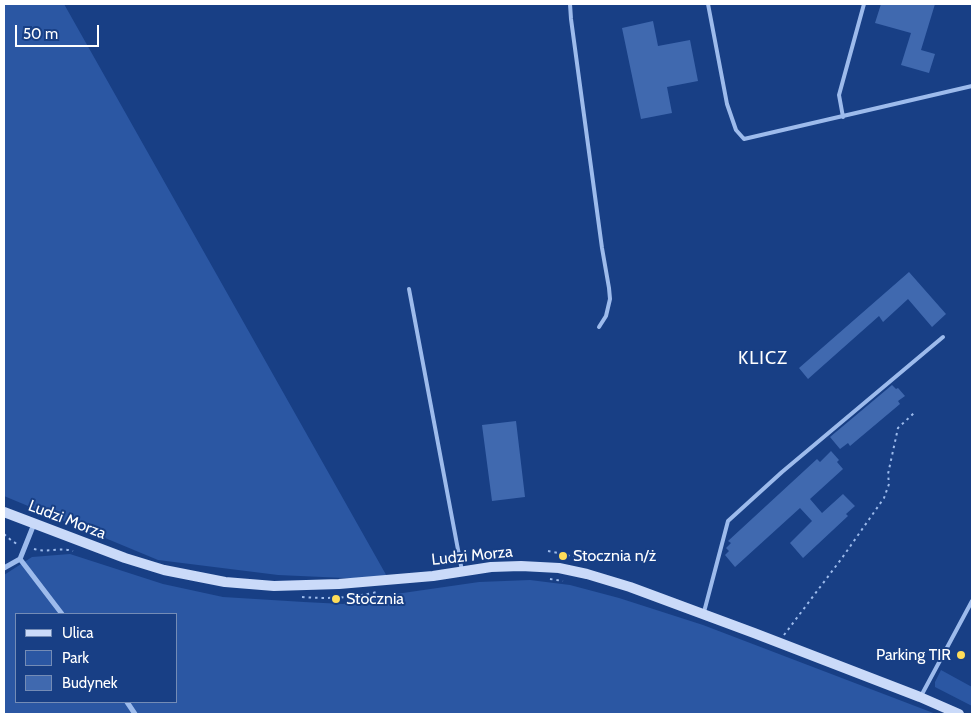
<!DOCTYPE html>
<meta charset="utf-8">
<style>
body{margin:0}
#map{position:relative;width:976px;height:718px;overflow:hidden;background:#183f85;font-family:Cabin,sans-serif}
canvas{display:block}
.frame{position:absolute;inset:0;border:5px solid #fff;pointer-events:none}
.legend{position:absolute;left:15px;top:613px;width:162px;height:90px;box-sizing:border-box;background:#183f85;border:1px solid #748cb6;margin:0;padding:6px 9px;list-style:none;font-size:15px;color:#fff}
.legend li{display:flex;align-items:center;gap:10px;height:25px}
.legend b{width:25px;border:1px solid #748cb6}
.scale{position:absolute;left:15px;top:25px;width:84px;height:22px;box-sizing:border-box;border:2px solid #fff;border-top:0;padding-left:6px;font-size:15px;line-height:18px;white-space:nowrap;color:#fff;-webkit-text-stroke:4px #183f85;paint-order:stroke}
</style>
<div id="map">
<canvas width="976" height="718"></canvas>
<div class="frame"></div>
<ul class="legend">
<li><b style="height:6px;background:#cadaf9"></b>Ulica</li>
<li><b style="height:14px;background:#2b57a3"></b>Park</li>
<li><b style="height:14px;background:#4069af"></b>Budynek</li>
</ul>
<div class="scale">50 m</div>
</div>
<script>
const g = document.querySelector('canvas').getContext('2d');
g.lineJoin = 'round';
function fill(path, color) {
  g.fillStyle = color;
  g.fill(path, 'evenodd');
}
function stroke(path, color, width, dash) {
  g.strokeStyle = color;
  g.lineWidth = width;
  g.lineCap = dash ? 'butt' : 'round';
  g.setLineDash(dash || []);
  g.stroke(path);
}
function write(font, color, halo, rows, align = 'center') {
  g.font = font + ' Cabin,sans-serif';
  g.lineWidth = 4;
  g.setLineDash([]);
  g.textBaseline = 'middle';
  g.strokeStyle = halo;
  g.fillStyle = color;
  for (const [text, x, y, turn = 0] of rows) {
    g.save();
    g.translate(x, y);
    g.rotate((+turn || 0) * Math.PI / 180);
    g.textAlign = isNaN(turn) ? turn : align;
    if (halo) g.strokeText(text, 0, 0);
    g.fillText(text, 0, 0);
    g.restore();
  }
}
const green = new Path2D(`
 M4 4H64L389 580 278 575 158 560 4 496Z
 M70 554 163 584 223 597 304 602 343 604 382 596 479 582 530 580 570 585 619 598 703 625 936 714H4V575L32 557ZM16 614H176V702H16Z
 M941 670 972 687V706L935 687V682Z`);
const building = new Path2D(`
 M881 4H935L921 50 935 54 929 73 901 65 911 33 875 23Z
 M653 21 658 46 690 40 698 81 667 87 672 113 641 119 622 28Z
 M909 272 946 314 932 327 908 299 883 322 879 316 808 379 799 368Z
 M892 385 896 389 898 388 905 396 898 401 900 404 850 446 848 443 840 449 830 437Z
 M516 421 525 497 492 501 482 425Z
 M831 451 839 460 837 462 843 469 810 499 822 513 843 494 855 506 846 514 848 516 803 558 790 543 812 521 800 508 735 567 725 555 729 551 726 548 731 543 728 541 817 459 820 462Z`);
const path = new Path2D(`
 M4 534 12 541 17 544
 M34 549C47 553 60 547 73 551
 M548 551 564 554 587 562
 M550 579 563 581
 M302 597C328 599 351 598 377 592
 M784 635 842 558 884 498 889 484 888 474 898 428 915 412`);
const lane = new Path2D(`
 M570 4 571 19 602 248 609 288 610 299 606 316 599 327
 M708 4 727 104 736 130 744 139 972 86
 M843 117 839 95 864 4
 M409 289 462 571
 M704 612 728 521 782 472 943 337
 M921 696 972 601`);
const street = new Path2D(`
 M20 559 62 614
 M4 568 20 559 34 524
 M127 702 135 714`);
const secondary = new Path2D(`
 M4 512 125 558 164 570 225 582 274 586 339 584 433 576 491 567 521 566 559 568 587 574 630 587 754 633 920 697 959 714`);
const markers = [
 [563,556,5,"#ffdd59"],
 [336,599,5,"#ffdd59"],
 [961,655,5,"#ffdd59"]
];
const streetNames = [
 ["Ludzi Morza",67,520,21],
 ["Ludzi Morza",472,556,-6]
];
const poiNames = [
 ["Stocznia n/ż",573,556],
 ["Stocznia",346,599],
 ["Parking TIR",951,655,"right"]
];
const neighbourhoodNames = [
 ["KLICZ",763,359]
];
fill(green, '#2b57a3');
fill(building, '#4069af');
stroke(path, '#9dbbec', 2, [2.5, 4]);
stroke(lane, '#9dbbec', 4);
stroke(street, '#9dbbec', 5);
stroke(secondary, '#cadaf9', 10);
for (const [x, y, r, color] of markers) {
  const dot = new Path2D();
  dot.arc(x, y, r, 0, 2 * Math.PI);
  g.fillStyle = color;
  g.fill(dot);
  stroke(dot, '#183f85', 2);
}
write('16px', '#fff', '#183f85', streetNames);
write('16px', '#fff', '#183f85', poiNames, 'left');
g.letterSpacing = '1px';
write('18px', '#fff', '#183f85', neighbourhoodNames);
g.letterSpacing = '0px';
</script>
